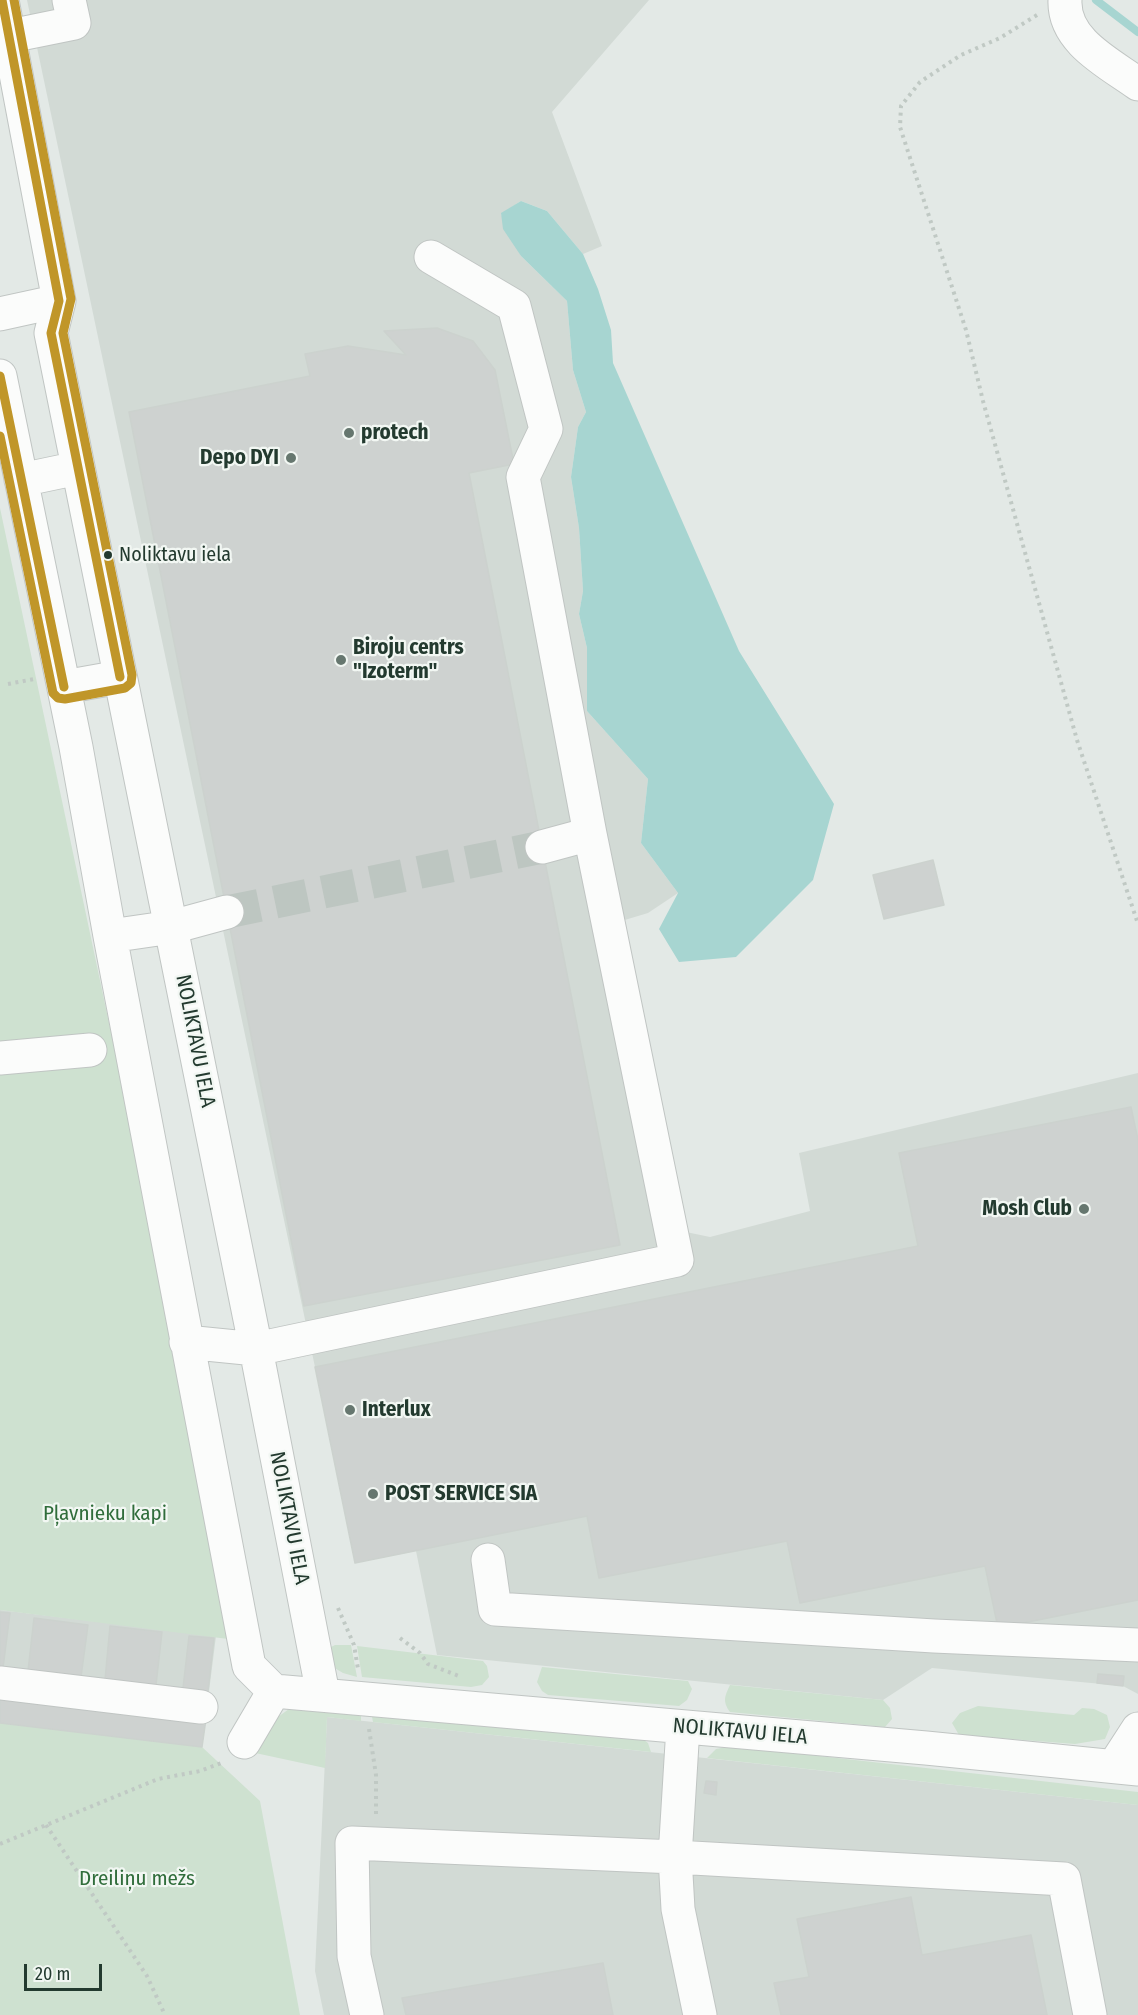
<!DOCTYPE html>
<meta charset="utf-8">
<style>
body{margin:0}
#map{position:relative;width:1138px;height:2015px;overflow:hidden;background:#e3e9e6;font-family:"Fira Sans Condensed",sans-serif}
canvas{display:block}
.scale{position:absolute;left:24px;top:1964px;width:78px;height:27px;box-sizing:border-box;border:3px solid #233a2f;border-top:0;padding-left:8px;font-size:18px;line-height:21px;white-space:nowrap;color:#233a2f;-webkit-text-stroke:4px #f2f7f3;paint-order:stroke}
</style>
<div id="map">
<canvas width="1138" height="2015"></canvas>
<div class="scale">20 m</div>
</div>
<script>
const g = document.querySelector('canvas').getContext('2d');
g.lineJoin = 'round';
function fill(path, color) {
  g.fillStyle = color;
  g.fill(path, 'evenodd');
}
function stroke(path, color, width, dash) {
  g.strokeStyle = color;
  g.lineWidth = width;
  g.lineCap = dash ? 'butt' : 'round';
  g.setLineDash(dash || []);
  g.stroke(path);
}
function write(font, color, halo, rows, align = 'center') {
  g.font = font + ' "Fira Sans Condensed",sans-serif';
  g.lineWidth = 4.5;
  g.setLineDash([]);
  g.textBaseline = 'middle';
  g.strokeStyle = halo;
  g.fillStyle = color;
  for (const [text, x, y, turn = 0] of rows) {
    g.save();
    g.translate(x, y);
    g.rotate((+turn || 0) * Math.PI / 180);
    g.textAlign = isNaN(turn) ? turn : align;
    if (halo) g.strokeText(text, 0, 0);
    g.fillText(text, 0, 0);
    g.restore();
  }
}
const built = new Path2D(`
 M27 0H649L552 112 602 246 583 254 547 211 521 201 501 214 521 256 567 301 573 370 586 412 578 427 571 477 579 528 583 591 579 614 587 648V711L648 779 641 843 678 893 648 913 618 922 686 1232 710 1237 810 1211 799 1153 1138 1073V1694L1123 1686 932 1668 883 1700 437 1655 416 1551 355 1563 315 1367Z
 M0 1610 216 1636 202 1747 0 1723Z
 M327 1717 1138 1805V2015H324L315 1971Z`);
const green = new Path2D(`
 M0 508 225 1571 236 1640 0 1610Z
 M335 1645H351L357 1677 343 1673 333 1667 329 1648Z
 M357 1646 483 1661 487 1666 489 1677 482 1685 471 1687 362 1677Z
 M542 1667 688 1681 692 1689 687 1700 679 1706 548 1695 542 1691 537 1682Z
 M730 1685 883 1700 890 1708 892 1719 885 1727 730 1712C722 1701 725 1696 730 1685Z
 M978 1706 1074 1715 1082 1708 1094 1709 1107 1715 1110 1727 1105 1739 1075 1744 959 1735 952 1723 960 1713Z
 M289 1709 361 1712V1721L327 1717 325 1768 246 1751 271 1722Z
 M371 1712 637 1735 648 1743 651 1752 373 1722Z
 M0 1723 202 1747 260 1801 300 2015H0Z
 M731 1746 1138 1792V1805L707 1758 716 1749Z`);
const water = new Path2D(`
 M521 201 547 211 583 254 598 289 611 330 613 363 739 651 834 804 813 880 736 957 679 962 659 929 678 893 641 843 648 779 587 711V648L579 614 583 591 579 528 571 477 578 427 586 412 573 370 567 301 521 256 503 229 501 213Z`);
const stream = new Path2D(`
 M1096 0 1138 32`);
const building = new Path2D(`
 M437 328 473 341 495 370 514 464 469 473 620 1245 304 1306 129 412 310 376 305 354 348 346 406 355 384 331Z
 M933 860 944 905 884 919 873 875Z
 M1131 1107 1138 1140V1600L998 1628 985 1566 800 1603 787 1541 599 1578 587 1516 355 1563 315 1367 918 1246 899 1153Z
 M0 1612 10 1613 3 1668 0 1667Z
 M34 1618 88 1625 81 1677 28 1671Z
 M110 1626 162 1632 156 1685 105 1680Z
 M189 1636 214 1638 208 1691 183 1688Z
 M1098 1674 1124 1676 1123 1686 1097 1683Z
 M0 1689 207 1712 202 1747 0 1723Z
 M706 1781 717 1782 716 1795 704 1793Z
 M911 1897 922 1955 1031 1935 1047 2015H781L774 1983 809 1977 797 1919Z
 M603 1963 613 2015H406L402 1998Z`);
const minorTunnel = new Path2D(`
 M227 912 542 847`);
const path = new Path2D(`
 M1037 15 1000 38 961 55 920 82 901 106 900 127 966 330 983 401 1077 740 1138 924
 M8 684 34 679
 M338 1608 354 1645 358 1669
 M400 1638 420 1653 428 1664 459 1676
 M369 1729 376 1775V1814
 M46 1825 147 1976 165 2015
 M0 1844 158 1779 200 1771 224 1762`);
const minor = new Path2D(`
 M2 0 59 301 51 333 256 1349 323 1694
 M1065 0C1063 41 1109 63 1138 84
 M0 38 74 23 69 0
 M0 314 59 301
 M0 376 76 747 110 936 249 1666 274 1691 926 1748 1138 1769
 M21 480 78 468
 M64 687 120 677
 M542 847 590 834
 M110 936 172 927 227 912
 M0 1058 90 1050
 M186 1342 256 1349 677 1260 590 834 523 477 546 429 514 306 431 257
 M488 1560 495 1609 934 1636 1138 1645
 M0 1683 201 1707
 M683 1727 675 1857 678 1909 700 2015
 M244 1742 274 1691
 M1114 1766 1138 1729
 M367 2015 354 1956 352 1843 675 1857 1064 1879 1090 2015`);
const bus1 = new Path2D(`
 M2 0 59 301 51 333 120 677
 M0 376 64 687`);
const bus2 = new Path2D(`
 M0 436 53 693 58 698 65 699 125 688 131 683 132 675 63 333 71 299 14 0`);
const markers = [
 [349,433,6,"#66776f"],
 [291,458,6,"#66776f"],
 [108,555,5,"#233a2f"],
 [341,660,6,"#66776f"],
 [1084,1209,6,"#66776f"],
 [350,1410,6,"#66776f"],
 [373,1494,6,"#66776f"]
];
const busNames = [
 ["Noliktavu iela",119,555]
];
const poiNames = [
 ["protech",361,433],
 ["Depo DYI",279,458,"right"],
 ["Biroju centrs",353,648],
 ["\"Izoterm\"",353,672],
 ["Mosh Club",1072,1209,"right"],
 ["Interlux",362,1410],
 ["POST SERVICE SIA",385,1494]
];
const streetNames = [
 ["NOLIKTAVU IELA",195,1041,79],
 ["NOLIKTAVU IELA",289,1518,79],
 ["NOLIKTAVU IELA",740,1732,5]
];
const parkNames = [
 ["Pļavnieku kapi",105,1514],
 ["Dreiliņu mežs",137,1879]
];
fill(built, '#d2dad5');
fill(green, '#cee1d0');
fill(water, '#a7d5d1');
stroke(stream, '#a7d5d1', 8);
fill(building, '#ced2d0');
stroke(building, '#ccd2ce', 1.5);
stroke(minorTunnel, '#bdc6c1', 33, [33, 16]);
stroke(minor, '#c0c5c3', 35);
stroke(path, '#c0c9c4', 4, [3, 4.5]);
stroke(minor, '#fbfcfb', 33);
stroke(bus1, '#c09629', 9);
stroke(bus2, '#c09629', 9);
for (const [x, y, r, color] of markers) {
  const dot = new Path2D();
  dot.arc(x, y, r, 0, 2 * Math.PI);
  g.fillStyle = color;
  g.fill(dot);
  stroke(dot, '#f2f7f3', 2);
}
write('20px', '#233a2f', '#f2f7f3', busNames, 'left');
write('bold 21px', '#233a2f', '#f2f7f3', poiNames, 'left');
write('21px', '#233a2f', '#f2f7f3', streetNames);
write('21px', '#306d3b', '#f2f7f3', parkNames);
</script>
